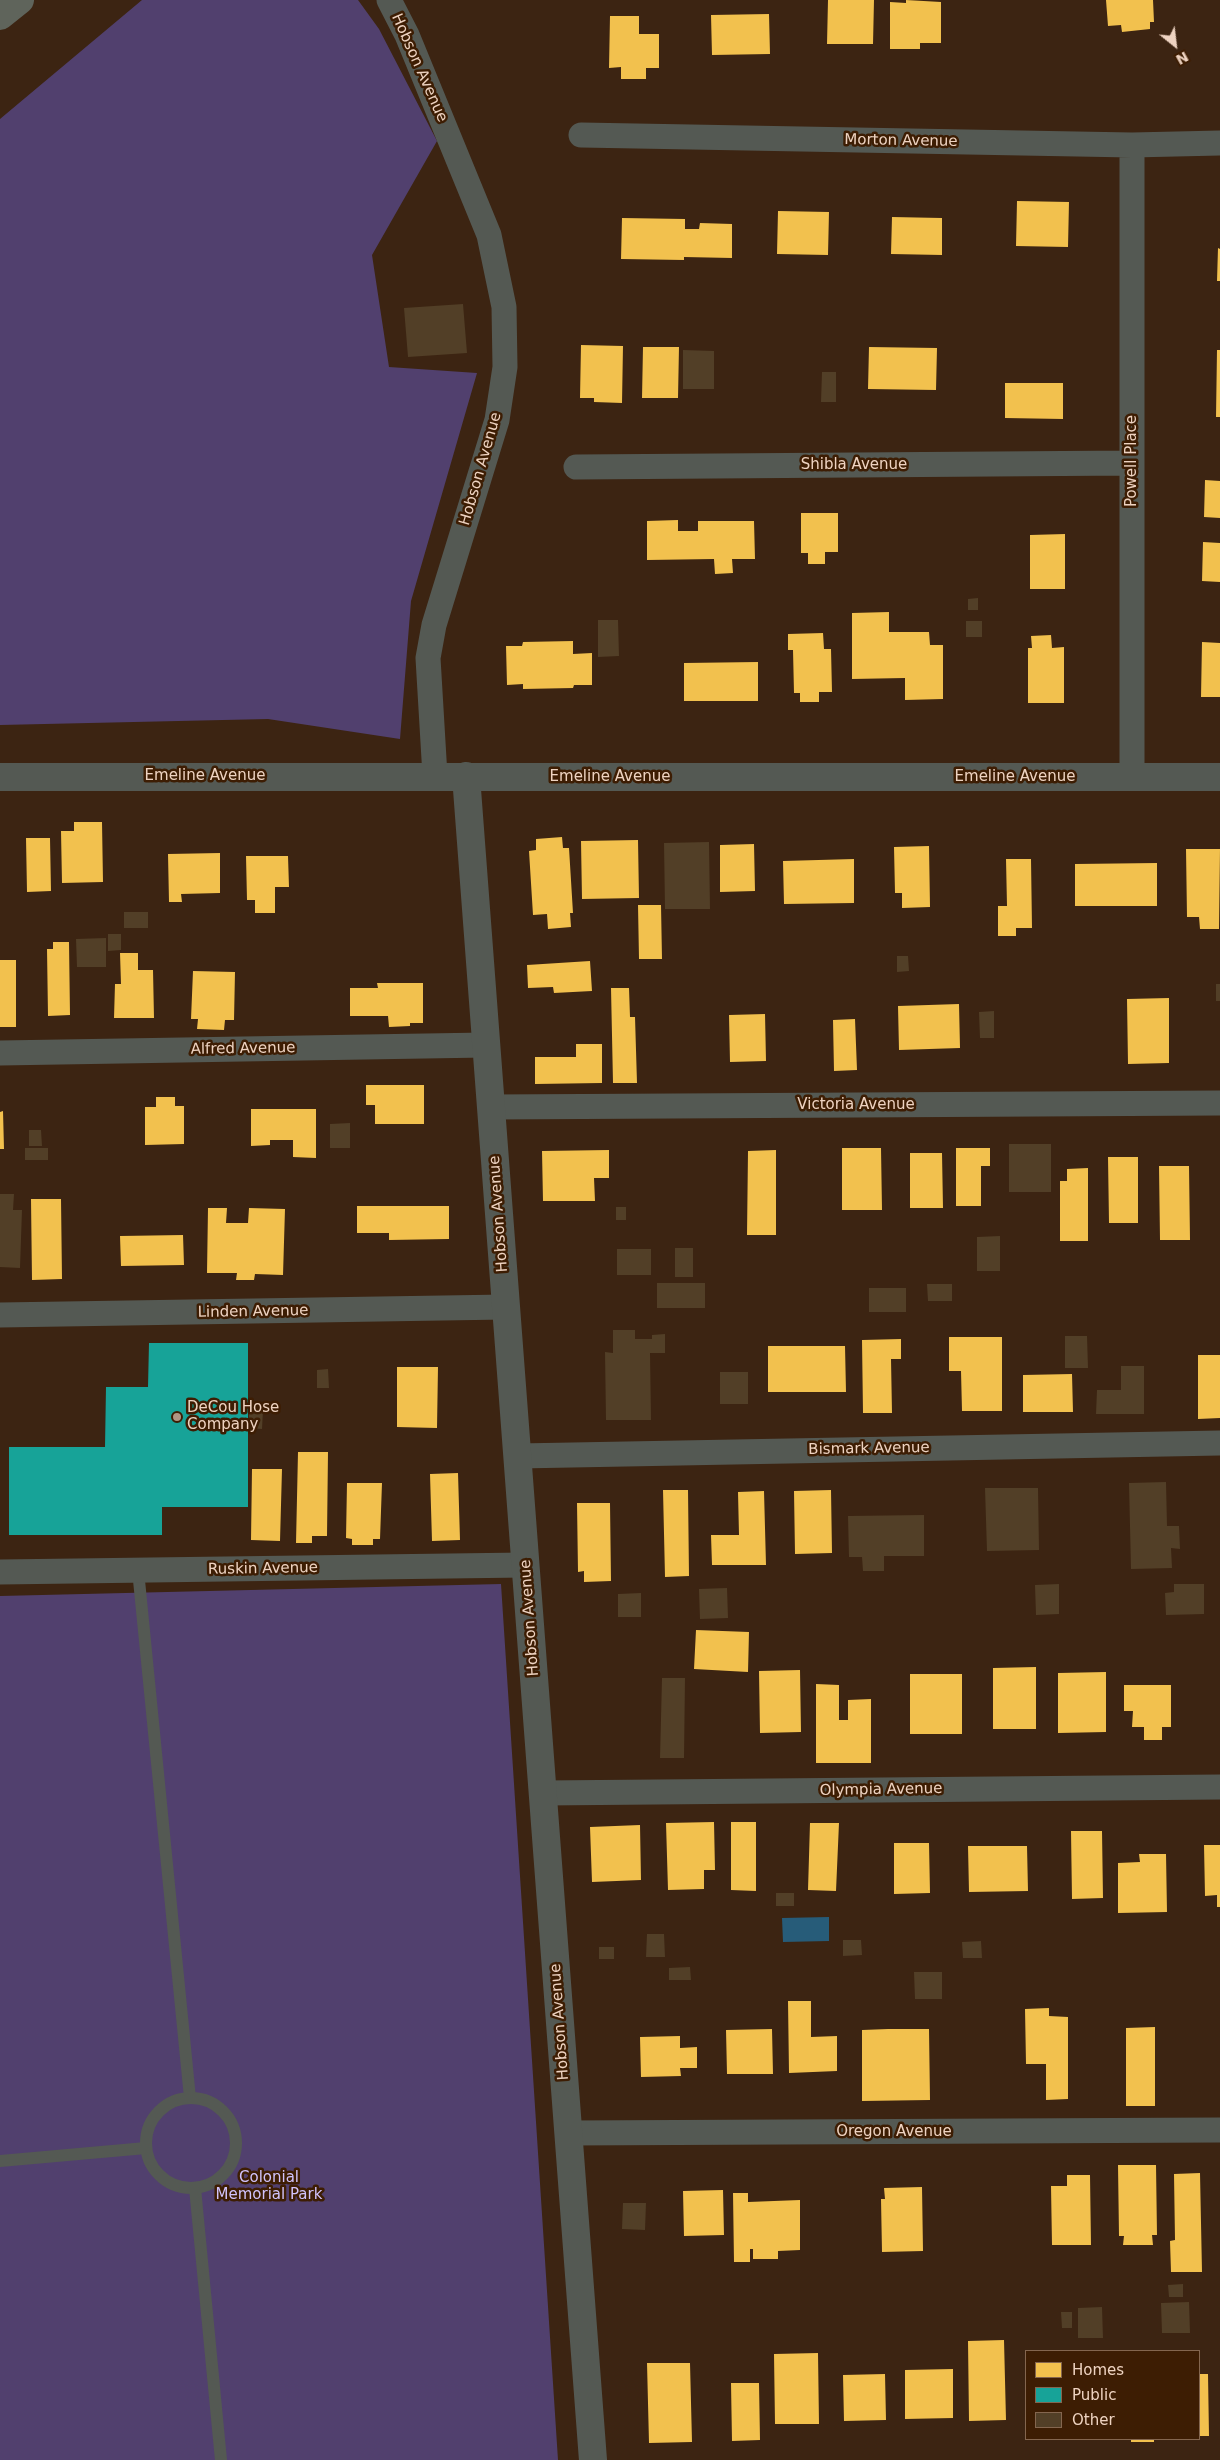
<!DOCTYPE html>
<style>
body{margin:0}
#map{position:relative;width:1220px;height:2460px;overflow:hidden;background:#3c2412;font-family:"DejaVu Sans",sans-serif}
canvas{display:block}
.legend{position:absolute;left:1025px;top:2350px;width:175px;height:90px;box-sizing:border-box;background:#3d1d03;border:1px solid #84664f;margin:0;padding:6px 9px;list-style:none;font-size:15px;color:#eed3c1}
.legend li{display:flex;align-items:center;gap:10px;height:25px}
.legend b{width:25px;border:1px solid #84664f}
.north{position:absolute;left:1150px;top:20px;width:50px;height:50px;-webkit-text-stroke:4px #3d1d03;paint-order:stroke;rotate:151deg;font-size:14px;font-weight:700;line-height:20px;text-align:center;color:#eed3c1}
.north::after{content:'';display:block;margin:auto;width:18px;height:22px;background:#eed3c1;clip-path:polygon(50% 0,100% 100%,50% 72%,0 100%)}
</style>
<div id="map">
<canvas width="1220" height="2460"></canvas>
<ul class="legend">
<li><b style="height:14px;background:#f2c14e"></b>Homes</li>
<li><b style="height:14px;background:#17a398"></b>Public</li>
<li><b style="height:14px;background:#523f27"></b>Other</li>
</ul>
<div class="north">N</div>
</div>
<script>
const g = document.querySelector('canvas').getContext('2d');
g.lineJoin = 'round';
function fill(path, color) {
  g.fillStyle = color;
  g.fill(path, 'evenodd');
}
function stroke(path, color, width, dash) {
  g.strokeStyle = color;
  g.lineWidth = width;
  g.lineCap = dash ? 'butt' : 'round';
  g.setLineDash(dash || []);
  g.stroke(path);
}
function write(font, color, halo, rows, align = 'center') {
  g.font = font + ' "DejaVu Sans",sans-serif';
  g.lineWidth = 5;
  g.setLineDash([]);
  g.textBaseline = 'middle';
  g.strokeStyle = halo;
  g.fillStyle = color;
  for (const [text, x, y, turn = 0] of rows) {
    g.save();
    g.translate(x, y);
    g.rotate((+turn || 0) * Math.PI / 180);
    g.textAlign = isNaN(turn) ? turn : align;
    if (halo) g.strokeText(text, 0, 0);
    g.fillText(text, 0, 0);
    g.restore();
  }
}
const green = new Path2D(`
 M142 0H358L379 29 437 141 372 255 389 367 477 373 411 601 400 739 268 719 0 725V119Z
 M501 1584 558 2460H0V1596Z`);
const water = new Path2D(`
 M829 1917V1941L783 1942 782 1918Z`);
const homes = new Path2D(`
 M828 0H874L873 44H827Z
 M906 0 941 2V43H920V49H890V2L906 3Z
 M1106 0H1153L1154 22H1150V29L1122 32 1121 25 1108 26Z
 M769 14 770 54 712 55 711 15Z
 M610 16H639V34H659V68H646V79H621V67L609 68Z
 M1017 201 1069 202 1068 247 1016 246Z
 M778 211 829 212 828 255 777 254Z
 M892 217 942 218V255L891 254Z
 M622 218 685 219V229H699L700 223 732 224V258L684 257V260L621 259Z
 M1218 248 1220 249V281H1217Z
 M581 345 623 346 622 403 594 402V398H580Z
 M643 347H679L678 398H642Z
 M869 347 937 348 936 390 868 389Z
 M1217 350H1220V417H1216Z
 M1005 383H1063V419L1005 418Z
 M1205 480 1220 481V518L1204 517Z
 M801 513H838V552H825V564H808V553H801Z
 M678 520V531H698V521H754L755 559H732L733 573 715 574 714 559 647 560V521Z
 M1065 534V589H1030V535Z
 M1203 542 1220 543V582L1202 581Z
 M889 612V632H929L930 645H943V699L905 700V678L852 679V613Z
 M823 633 824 649H831L832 692H819V702H800V693H794L793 650H788V634Z
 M1051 635 1052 648 1064 647V703H1028V648H1032L1031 636Z
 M573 641V654L592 653V685H574L573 688 523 689V684L507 685 506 646H522L523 642Z
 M1202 642 1220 643V697H1201Z
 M758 662V701H684V663Z
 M74 822H102L103 882 62 883 61 831H74Z
 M562 837 563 848H569L573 913H570L571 927 548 929 547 914 533 915 529 851 536 850V839Z
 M26 838H50L51 891 27 892Z
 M638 840 639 898 582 899 581 841Z
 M754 844 755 891 720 892V845Z
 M929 846 930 907 902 908V893H895L894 847Z
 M1186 849H1220L1219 929H1200L1199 917H1187Z
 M220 853V893L181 894 182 902H169L168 854Z
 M246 856H288L289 887H275V913H255V900H247Z
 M854 859V903L784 904 783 861Z
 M1006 859H1031L1032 928H1016V936H998V906H1007Z
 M1157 863V906H1075V864Z
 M638 905H661L662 959H639Z
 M53 942H69L70 1015 48 1016 47 949H53Z
 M120 953H138V970H153L154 1018H114L115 984H121Z
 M0 960H16V1027H0Z
 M590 961 592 991 554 993 553 987 528 988 527 965Z
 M193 971 235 972 234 1020H225L224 1030 197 1029 198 1019H191Z
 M377 983H423V1023H410V1026L389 1027 388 1016H350V988H378Z
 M611 988H629L630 1017H635L637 1083H613Z
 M1169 998V1063L1128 1064 1127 999Z
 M959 1004 960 1048 899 1050 898 1006Z
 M765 1014 766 1061 730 1062 729 1015Z
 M855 1019 857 1070 834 1071 833 1020Z
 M576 1044H602V1083L535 1084V1057H576Z
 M366 1085H424V1124H375V1105H366Z
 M156 1097H175V1106H184V1144L145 1145V1107H156Z
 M251 1109H316V1158L293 1157V1140H270V1145L251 1146Z
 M3 1111 4 1149H0V1112Z
 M842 1148H881L882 1210H842Z
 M956 1148H990V1166H981V1206H956Z
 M609 1150V1178H594L595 1201H543L542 1151Z
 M776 1150V1235H747L748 1151Z
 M910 1153H942L943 1208H910Z
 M1108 1157H1138V1223H1109Z
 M1159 1166H1189L1190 1240H1160Z
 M1088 1168V1241H1060V1181H1067V1169Z
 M31 1199H61L62 1279 32 1280Z
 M357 1206H449V1239L389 1240V1233H357Z
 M208 1208H227L226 1223H248L249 1208 285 1209 283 1275 255 1274 254 1280H236L237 1273H207Z
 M183 1235 184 1265 121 1266 120 1236Z
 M949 1337H1002V1411H962L961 1371H949Z
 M901 1339V1359H891L892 1413H863L862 1340Z
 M768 1346H845L846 1392H768Z
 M1198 1355H1220V1418L1198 1419Z
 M397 1367H438L437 1428 397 1427Z
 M1072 1374 1073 1412H1023V1375Z
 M298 1452H328L327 1536H312V1543H296Z
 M252 1469H282L280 1541 251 1540Z
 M458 1473 460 1540 432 1541 430 1474Z
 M347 1483H382L380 1539H373V1545H352V1539L346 1538Z
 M663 1490H688L689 1576 665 1577Z
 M831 1490 832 1553 795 1554 794 1491Z
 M764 1491 766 1565H712L711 1535H739L738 1492Z
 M577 1503H610L611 1581 584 1582V1571L578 1572Z
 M696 1630 749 1632 748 1672 694 1669Z
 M1036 1667V1729H993V1668Z
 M800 1670 801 1732 760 1733 759 1671Z
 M1106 1672V1732L1058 1733V1673Z
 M910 1674H962V1734H910Z
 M816 1684 839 1685V1720H848V1700L871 1699V1763H816Z
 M1124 1685H1171V1727H1162V1740H1144V1727H1132L1133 1711H1124Z
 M714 1822 715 1870H704V1889L668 1890 666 1823Z
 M731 1822H756V1891L731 1890Z
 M810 1823H839L836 1891 808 1890Z
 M640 1825 641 1880 592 1882 590 1827Z
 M1071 1831H1102L1103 1898 1072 1899Z
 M894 1843H929L930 1893 894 1894Z
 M1204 1845H1220V1907H1217V1895L1205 1896Z
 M968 1846H1027L1028 1891 969 1892Z
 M1139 1854H1166L1167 1912 1118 1913V1863L1140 1862Z
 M788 2001H811V2037L837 2036V2071L789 2073Z
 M1049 2008V2016L1068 2017V2099L1046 2100V2064H1026L1025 2009Z
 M1155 2027V2106H1126V2028Z
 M772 2029 773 2074H727L726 2030Z
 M888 2029H929L930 2100 862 2101V2030Z
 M680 2036V2048L697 2047V2068H680L681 2076 641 2077 640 2037Z
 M1118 2165H1156L1157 2235H1152L1153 2245H1123L1124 2236H1119Z
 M1200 2173 1202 2272H1171L1170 2241 1175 2240 1174 2174Z
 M1067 2175H1090L1091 2245H1052L1051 2186H1067Z
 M922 2187 923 2251 882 2252 881 2199H885L884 2188Z
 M723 2190 724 2235 684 2236 683 2191Z
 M733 2193H748V2202L800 2200V2250L778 2251V2259H753V2249H750V2262H734Z
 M1004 2340 1006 2420 969 2421 968 2341Z
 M818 2353 819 2424H775L774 2354Z
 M647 2363H690L692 2442 649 2443Z
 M953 2369V2418L905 2419V2370Z
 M885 2374 886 2420 844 2421 843 2375Z
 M1199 2374H1208L1209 2436H1199Z
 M731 2383H759L760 2440 732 2441Z
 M1131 2439H1154V2442H1131Z`);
const public = new Path2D(`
 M149 1343H248V1507H162V1535H9V1447H105L106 1387H148Z`);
const building = new Path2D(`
 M463 304 467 353 408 357 404 308Z
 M683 350 714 351V389H683Z
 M822 372H836V402H821Z
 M978 598V610H968V599Z
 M598 620H618L619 656 598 657Z
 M966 621H982V637H966Z
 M709 842 710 909H665L664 843Z
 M124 912H148V928H124Z
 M108 934H121V950L108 951Z
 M106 938V967H77L76 939Z
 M897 956H908L909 971 897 972Z
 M1216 984H1220V1001H1216Z
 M994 1011V1038H980L979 1012Z
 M350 1123V1148H330V1124Z
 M29 1130H41L42 1146H29Z
 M1009 1144H1051V1192H1009Z
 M25 1148H48V1160H25Z
 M0 1194H14L13 1210H22L20 1268 0 1267Z
 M616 1207H626V1220H616Z
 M1000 1236V1271H977V1237Z
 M675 1248H693V1277H675Z
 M617 1249H651V1275H617Z
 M657 1283H705V1308H657Z
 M927 1284H952V1301H928Z
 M869 1288H906V1312H869Z
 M613 1330H635V1339H652V1335L665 1334V1353H650L651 1420H606L605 1352 613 1353Z
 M1065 1336H1087L1088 1368H1065Z
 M1121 1366H1144V1414H1096L1097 1390H1121Z
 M328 1369 329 1388H317V1370Z
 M720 1372H748V1404H720Z
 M249 1410H263L262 1429 249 1428Z
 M1166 1482 1167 1526H1179L1180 1549 1171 1548 1172 1568 1131 1569 1129 1483Z
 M985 1488H1038L1039 1550 987 1551Z
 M924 1515V1556H884V1571H863L862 1557H849L848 1516Z
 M1059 1584V1614L1036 1615 1035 1585Z
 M1174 1584H1204V1614L1166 1615 1165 1593 1174 1592Z
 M727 1588 728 1618 700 1619 699 1589Z
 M641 1593V1617H618V1594Z
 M662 1678H685L684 1758H660Z
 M776 1893H794V1906H776Z
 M647 1934H664L665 1957H646Z
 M843 1940H861L862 1955 843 1956Z
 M981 1941 982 1958H963L962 1942Z
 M599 1947H614V1959H599Z
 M690 1967 691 1980H669V1968Z
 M914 1972H942V1999H915Z
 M623 2203H646L645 2230 622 2229Z
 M1183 2284V2297H1169L1168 2285Z
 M1189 2302 1190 2333H1162L1161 2303Z
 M1102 2307 1103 2338H1078V2308Z
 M1061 2312H1072V2328H1062Z`);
const service = new Path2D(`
 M138 1570 190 2098
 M146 2143a45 45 0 1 1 90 0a45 45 0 1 1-90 0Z
 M0 2161 146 2148
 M195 2188 221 2460`);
const minor = new Path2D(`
 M389 0 407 35 489 235 504 307 505 367 497 420 434 625 428 658 435 776
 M581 135 1132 145 1220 143
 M576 467 1132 463
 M1132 777V145
 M0 1053 486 1045
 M491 1107 1220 1103
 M0 1315 506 1307
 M518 1456 1220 1443
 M0 1572 525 1565
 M543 1793 1220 1787
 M568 2133 1220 2130`);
const tertiary = new Path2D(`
 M466 776 593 2460
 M0 777H1220`);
const motorway = new Path2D(`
 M0 16 20 0`);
const markers = [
 [177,1417,5,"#b09684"]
];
const streetNames = [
 ["Hobson Avenue",419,68,66],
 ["Morton Avenue",901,141,1],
 ["Powell Place",1132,461,-90],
 ["Shibla Avenue",854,465],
 ["Hobson Avenue",481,469,-74],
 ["Emeline Avenue",205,776],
 ["Emeline Avenue",610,777],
 ["Emeline Avenue",1015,777],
 ["Alfred Avenue",243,1049,-1],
 ["Victoria Avenue",856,1105],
 ["Hobson Avenue",499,1214,-94],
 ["Linden Avenue",253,1312,-1],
 ["Bismark Avenue",869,1449,-1],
 ["Ruskin Avenue",263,1569,-1],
 ["Hobson Avenue",530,1618,-94],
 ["Olympia Avenue",881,1790,-1],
 ["Hobson Avenue",560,2022,-94],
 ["Oregon Avenue",894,2132]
];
const poiNames = [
 ["DeCou Hose",187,1408],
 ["Company",187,1425]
];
const parkNames = [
 ["Colonial",269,2178],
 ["Memorial Park",269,2195]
];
fill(green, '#51406e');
fill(water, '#275c79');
fill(homes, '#f2c14e');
fill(public, '#17a398');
fill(building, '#523f27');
stroke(service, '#545953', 12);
stroke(minor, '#545953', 25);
stroke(tertiary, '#545953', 28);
stroke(motorway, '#5f645b', 28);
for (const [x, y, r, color] of markers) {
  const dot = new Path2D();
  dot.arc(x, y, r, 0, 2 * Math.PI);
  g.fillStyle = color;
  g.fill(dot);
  stroke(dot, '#3d1d03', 2);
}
write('15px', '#eed3c1', '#3d1d03', streetNames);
write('15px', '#eed3c1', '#3d1d03', poiNames, 'left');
write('15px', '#d1c3fc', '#3d1d03', parkNames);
</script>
